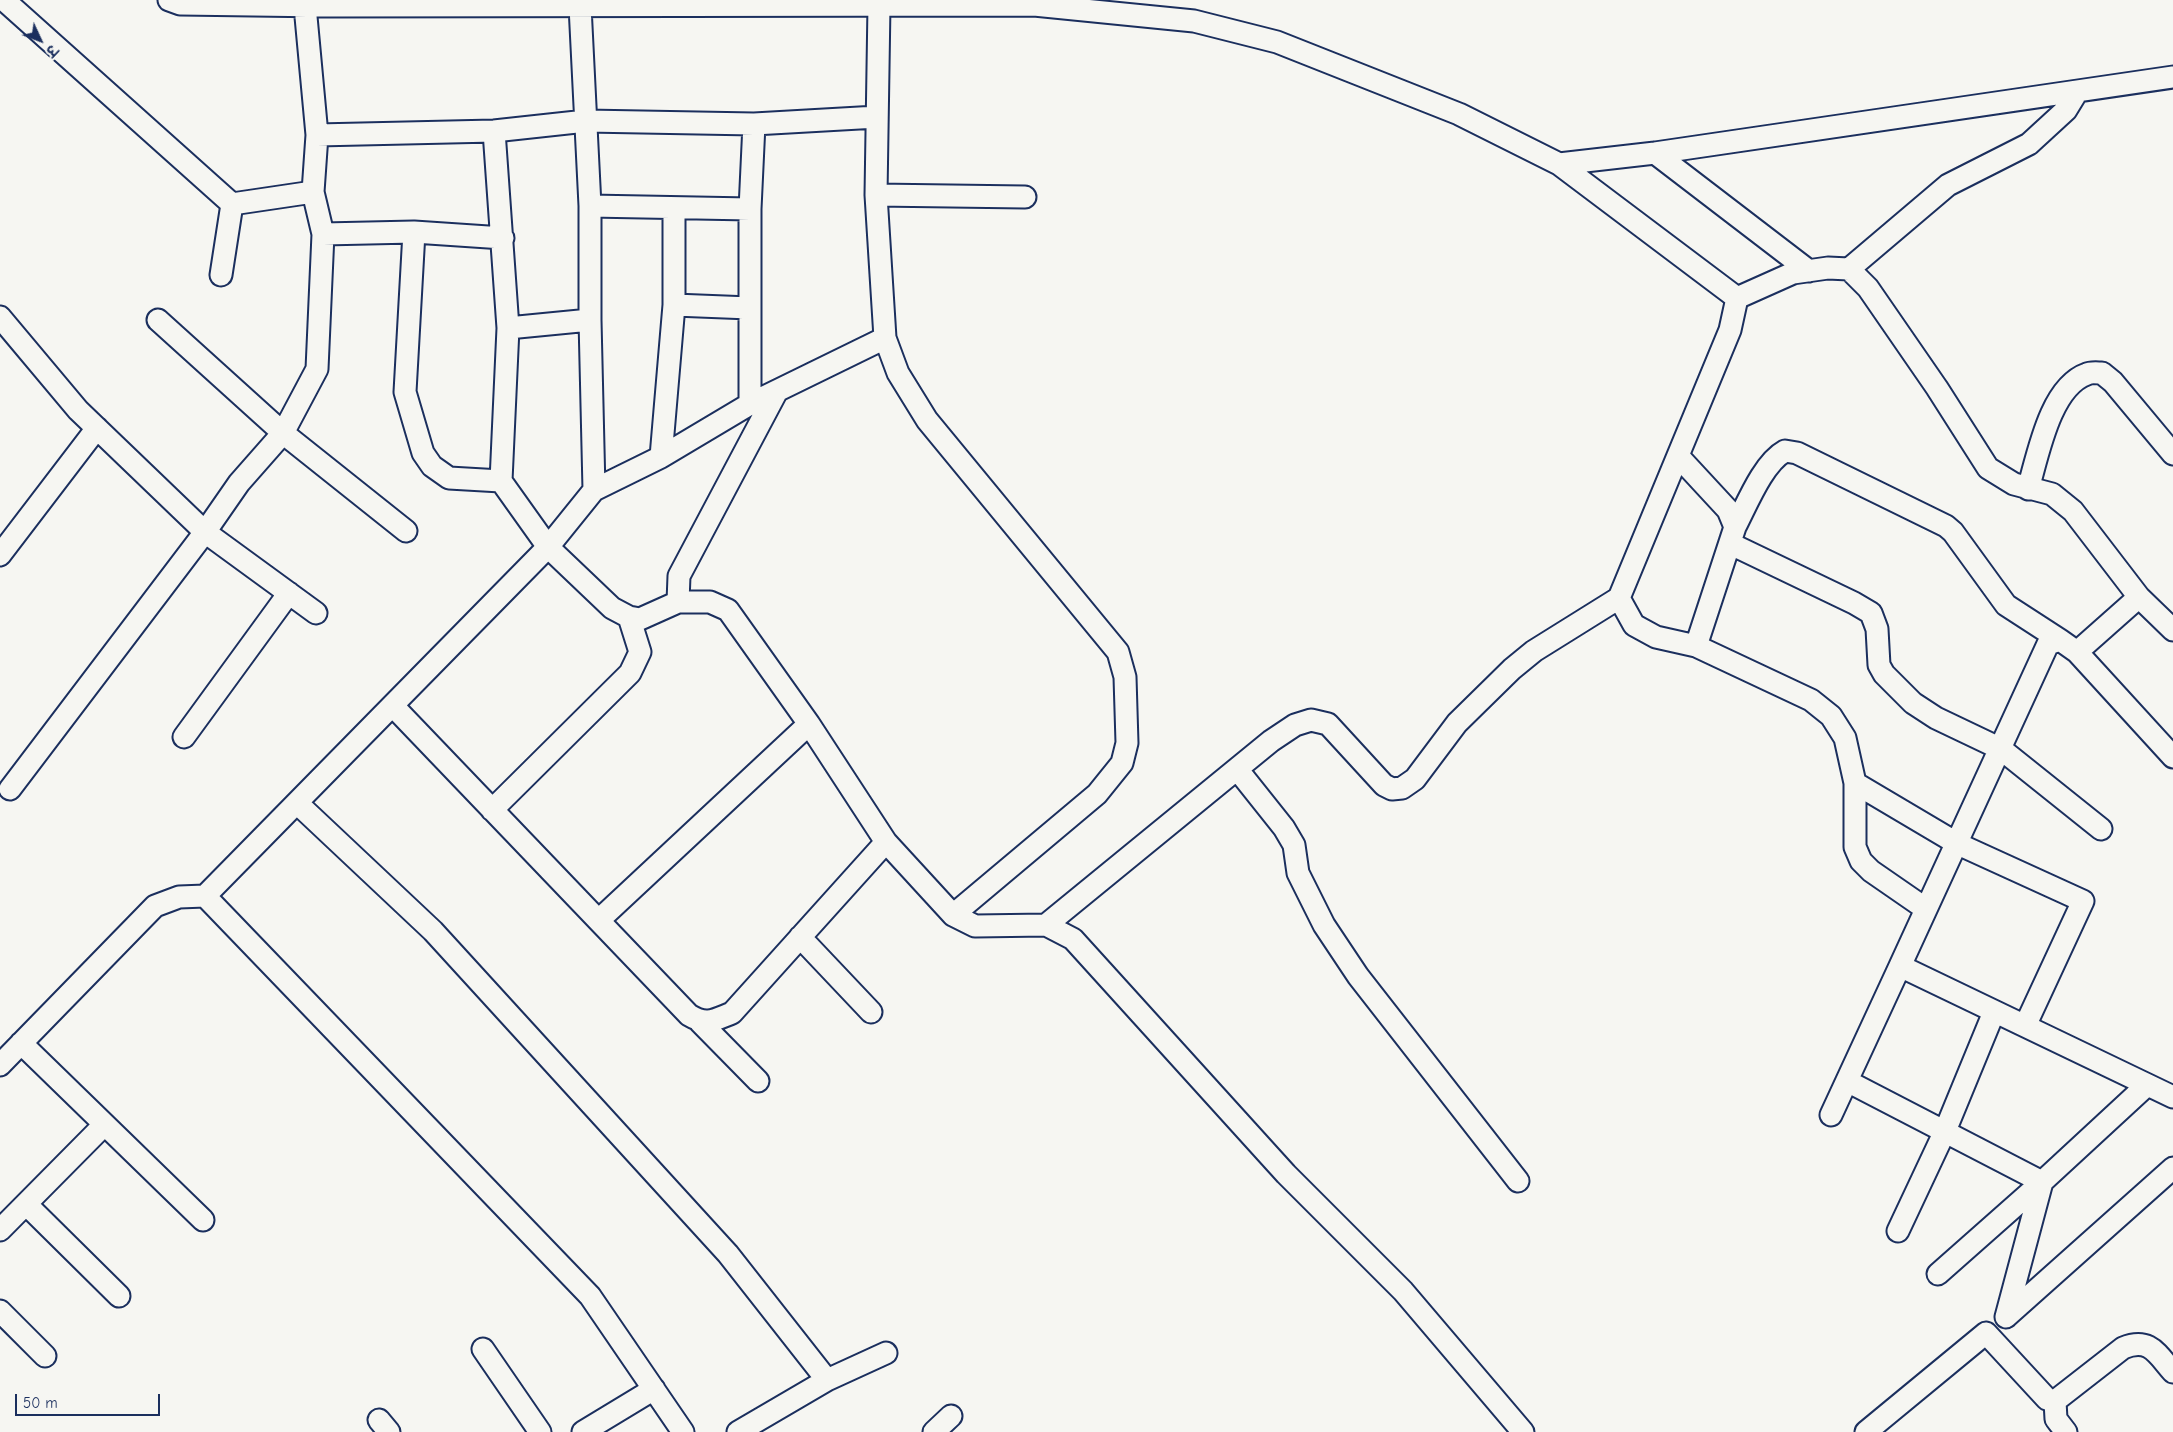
<!DOCTYPE html>
<meta charset="utf-8">
<style>
body{margin:0}
#map{position:relative;width:2173px;height:1432px;overflow:hidden;background:#f6f6f2;font-family:"Comic Neue","Playpen Sans Deva",sans-serif}
canvas{display:block}
.north{position:absolute;left:15px;top:15px;width:50px;height:50px;-webkit-text-stroke:4px #f6f6f2;paint-order:stroke;rotate:133deg;font-size:14px;font-weight:700;line-height:20px;text-align:center;color:#1b2f5e}
.north::after{content:'';display:block;margin:auto;width:18px;height:22px;background:#1b2f5e;clip-path:polygon(50% 0,100% 100%,50% 72%,0 100%)}
.scale{position:absolute;left:15px;top:1394px;width:145px;height:22px;box-sizing:border-box;border:2px solid #1b2f5e;border-top:0;padding-left:6px;font-size:15px;line-height:18px;white-space:nowrap;color:#1b2f5e;-webkit-text-stroke:4px #f6f6f2;paint-order:stroke}
</style>
<div id="map">
<canvas width="2173" height="1432"></canvas>
<div class="north">उ</div>
<div class="scale">50 m</div>
</div>
<script>
const g = document.querySelector('canvas').getContext('2d');
g.lineJoin = 'round';
function stroke(path, color, width, dash) {
  g.strokeStyle = color;
  g.lineWidth = width;
  g.lineCap = dash ? 'butt' : 'round';
  g.setLineDash(dash || []);
  g.stroke(path);
}
const minor = new Path2D(`
 M4 0 232 204 313 192
 M169 0 180 4 326 6 1034 5 1194 21 1277 42 1459 114 1559 164 1655 153 2173 77
 M879 5 876 195 885 338 898 373 927 420 1118 652 1125 677 1127 743 1122 763 1097 794 953 915 975 926 1046 925 1073 939 1286 1174 1403 1291 1523 1432
 M317 135 494 131 586 121 754 124 877 117
 M1655 153 1809 271
 M1559 164 1737 298 1793 273 1828 268 1849 269 1868 288 1937 388 1988 468 2014 484 2052 494 2073 511 2139 597 2077 652
 M876 195 1025 197
 M590 206 750 209
 M674 208V305L661 457 750 404 885 338
 M414 232 405 392 423 453 432 466 449 478 501 481 508 328 494 131
 M323 234 414 232 503 238
 M1849 269 1948 185 2029 144 2066 110 2077 92
 M221 275 232 204
 M674 305 750 308
 M0 317 78 410 205 532 316 613
 M158 320 283 433 406 531
 M590 320 594 490
 M508 328 590 320V206L580 6
 M750 404V209L754 124
 M1678 456 1728 510 1735 527 1696 646
 M661 457 594 490 548 547 205 896 590 1296 683 1432
 M501 481 548 547 612 608 629 617 640 619 678 602H710L728 610 809 724 886 842 953 915
 M2028 489C2038 455 2050 387 2087 374 2091 372 2098 373 2102 373L2113 382 2173 454
 M1735 527C1747 504 1763 463 1785 451L1797 453 1946 526 1953 532 2006 605 2060 640
 M1731 544 1854 603 1871 613 1877 629 1879 665 1884 674 1913 703 1936 718 2001 749 2101 829
 M0 555 97 428
 M2139 597 2173 630
 M1619 598 1634 625 1656 637 1696 646 1811 700 1831 716 1845 738 1855 783V847L1861 861 1871 871 1926 909
 M678 602 679 576 777 391
 M393 706 689 1015C707 1026 714 1020 732 1013L886 842
 M184 737 289 593
 M1237 769 1284 828 1294 845 1298 873 1324 925 1358 976 1518 1181
 M1855 783 1958 844 2083 901 2025 1026
 M10 789 205 532 239 483 283 433 317 369 323 234 313 192 317 135 305 6
 M297 803 433 931 728 1254 827 1380
 M492 810 630 673 640 652 629 617
 M599 920 809 724
 M1046 925 1271 741 1295 725 1311 720 1328 724 1384 785 1392 789 1402 788 1415 779 1457 723 1512 669 1534 651 1619 598 1730 330 1737 298
 M800 937 871 1012
 M1900 966 2048 644 2060 640 2077 652 2173 757
 M700 1022 758 1081
 M21 1043 203 1220
 M0 1065 155 906 179 897 205 896
 M1847 1081 2042 1182 2006 1317
 M1831 1115 1900 966 2173 1097
 M26 1204 119 1296
 M0 1230 104 1125
 M1898 1231 1945 1131 1994 1012
 M1938 1274 2042 1182 2147 1085
 M0 1311 45 1356
 M2006 1317 2173 1168
 M483 1349 540 1432
 M2055 1401 2056 1419 2066 1432
 M379 1420 389 1432
 M583 1432 654 1389
 M738 1432 827 1380 886 1353
 M934 1432 951 1416
 M1866 1432 1986 1333 2047 1399 2055 1401 2123 1348C2150 1337 2157 1354 2173 1372`);
stroke(minor, '#1b2f5e', 25);
stroke(minor, '#f6f6f2', 21);
</script>
